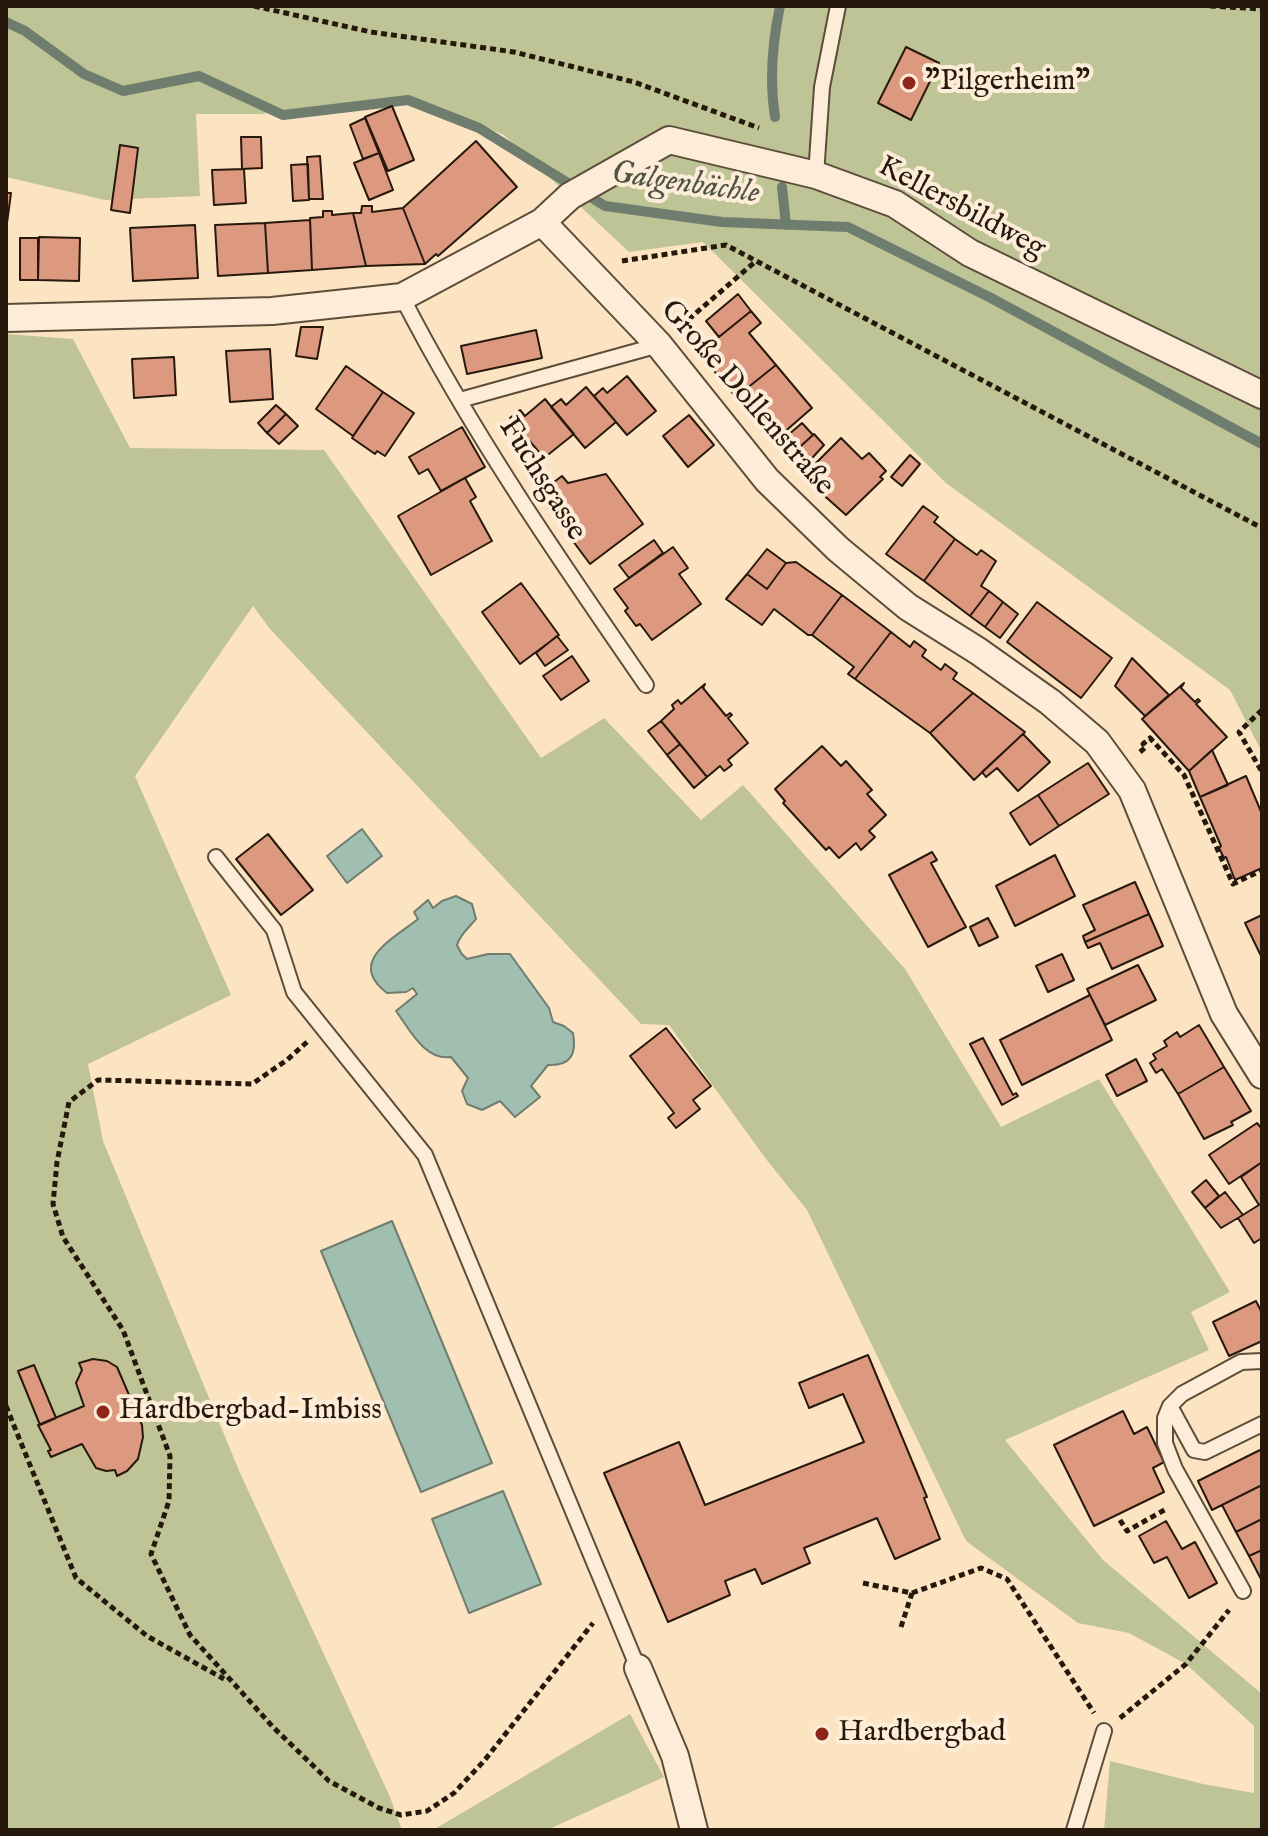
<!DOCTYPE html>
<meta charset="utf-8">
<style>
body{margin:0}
#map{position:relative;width:1268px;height:1836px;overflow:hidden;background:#fce4c3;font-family:"IM FELL English",serif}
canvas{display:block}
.frame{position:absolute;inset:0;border:8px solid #26190c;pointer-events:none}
</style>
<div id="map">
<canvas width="1268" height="1836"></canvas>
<div class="frame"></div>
</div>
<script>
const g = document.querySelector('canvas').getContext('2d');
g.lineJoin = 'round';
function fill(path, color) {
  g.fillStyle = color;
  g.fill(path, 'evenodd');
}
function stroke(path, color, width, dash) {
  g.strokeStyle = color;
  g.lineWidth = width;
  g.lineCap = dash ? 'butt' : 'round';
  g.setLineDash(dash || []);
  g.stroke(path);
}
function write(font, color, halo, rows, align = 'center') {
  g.font = font + ' "IM FELL English",serif';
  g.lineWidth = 8;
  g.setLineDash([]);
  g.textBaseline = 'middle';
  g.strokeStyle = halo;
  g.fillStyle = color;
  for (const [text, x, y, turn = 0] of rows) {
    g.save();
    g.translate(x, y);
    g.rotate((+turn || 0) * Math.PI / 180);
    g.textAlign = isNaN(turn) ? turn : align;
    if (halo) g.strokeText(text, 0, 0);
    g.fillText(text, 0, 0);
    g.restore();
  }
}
const green = new Path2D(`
 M6 6H1262V752L1230 690 946 483 703 242 629 252 504 135 410 96 260 114H196L200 196 105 200 6 177Z
 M6 334 73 339 130 448 324 450 541 758 604 718 701 820 743 785 905 969 1001 1127 1099 1079 1230 1292 1191 1312 1209 1350 1005 1440 1103 1560 1262 1694V1830H1104L1110 1761 1203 1784 1254 1793V1726L1186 1664 1129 1633 1078 1623 966 1541 807 1210 766 1159 669 1025 641 1024 270 629 253 606 135 776 231 995 88 1064 103 1141 240 1473 390 1797 402 1830H6Z
 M630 1714 664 1777 547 1830H433Z`);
const water = new Path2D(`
 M362 829 382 856 347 883 327 856Z
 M456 896 472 904 476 919C469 928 460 934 457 945L461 953 467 959 488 954H510L549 1008 553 1022 564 1026 573 1033C577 1055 570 1066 548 1065L531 1086 540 1097 515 1117 500 1101 482 1110 467 1104 462 1091 468 1078 451 1057C425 1061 410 1030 396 1011L417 994 413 988 406 992 387 993C346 962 393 939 418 919L414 912 428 900 433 908 442 901Z
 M392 1221 492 1463 421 1492 321 1251Z
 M503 1491 541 1584 469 1613 432 1519Z`);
const stream = new Path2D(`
 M6 22 25 31 84 74 123 91 199 76 283 115 408 100 479 128 605 206 722 222 848 227 991 298 1262 444
 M775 117C769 79 772 44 780 6
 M782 187 786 225`);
const building = new Path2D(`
 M906 47 939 63 911 120 878 103Z
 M392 106 414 160 388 171 365 117Z
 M365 118 379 153 363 159 350 125Z
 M241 137H261L262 168 242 169Z
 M476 141 517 187 438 256 436 254 425 264 403 208Z
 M120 145 138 148 130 213 111 210Z
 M379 153 393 190 369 200 354 163Z
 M320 156 323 199H309L307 157Z
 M308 164 309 200 293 201 291 165Z
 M244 169 246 203 214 205 212 170Z
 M6 193H11L7 223H6Z
 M362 206H372V212L403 208 425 264 366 266 353 213H361Z
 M323 211H332V215L353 213 366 266 312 270 310 218 323 217Z
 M310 220 312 270 268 273 265 223Z
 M265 223 268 273 218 276 215 225Z
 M195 225 198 278 133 281 130 228Z
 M39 237 80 238 79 281 38 280Z
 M20 238H38V280H20Z
 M738 294 751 311 719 337 706 321Z
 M751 311 761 323 749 333 776 365 736 397 699 353Z
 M301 327H323L317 359 296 356Z
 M536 330 542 358 467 374 461 346Z
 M270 349 273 399 230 402 226 351Z
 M174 357 176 395 134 398 132 359Z
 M776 365 812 408 773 442 736 397Z
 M346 366 383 392 353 436 316 409Z
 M627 376 656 411 627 435 594 396 603 388 607 393Z
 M586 387 616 422 585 448 551 407 561 399 566 405Z
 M383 392 414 413 385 456 377 451 375 454 352 438Z
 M545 399 574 434 544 458 510 418 520 410 525 416Z
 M276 405 286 414 267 433 258 423Z
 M286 414 298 426 279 444 267 433Z
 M689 415 714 445 688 467 663 436Z
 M802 423 813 435 791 455 780 442Z
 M462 427 485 467 441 491 428 469 419 474 409 457Z
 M814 434 824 445 803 468 791 455Z
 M841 438 862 459 869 453 886 471 880 477 883 479 846 515 819 491 820 489 805 474Z
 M910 455 920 464 902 486 891 477Z
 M606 474 643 524 590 564 538 494 562 476 568 483Z
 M465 478 476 497 470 501 492 541 431 575 398 516Z
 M923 506 938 517 934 522 955 539 924 581 886 554Z
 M955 539 977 555 981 550 996 561 981 586 989 591 970 616 924 581Z
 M654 540 663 553 629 578 619 565Z
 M673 547 688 568 679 574 701 604 652 640 640 624 636 626 625 611 628 608 614 589Z
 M767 549 786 563 767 589 747 574Z
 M796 562 842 595 812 635H808L774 609 762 625 726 599 747 574 767 589 786 563Z
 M521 583 559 635 520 664 482 612Z
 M989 591 1003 602 985 627 970 616Z
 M842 595 891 632 855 679 848 674 854 667 812 635Z
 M1003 602 1018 614 1000 638 985 627Z
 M1037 602 1112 658 1081 698 1007 642Z
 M891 632 910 647 914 641 926 650 922 656 941 670 945 664 957 673 953 679 973 693 930 733 855 679Z
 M557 636 568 650 545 666 536 653Z
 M572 656 589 681 561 700 543 676Z
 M1132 658 1169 695 1145 716 1115 686Z
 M1184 683 1181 688 1195 702 1198 699 1200 701 1196 704 1227 737 1189 771 1142 719Z
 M705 684 703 688 726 716 730 713 732 715 728 718 748 743 728 760 732 765 724 771 720 766 707 777 661 721 674 709 672 705 678 700 681 704Z
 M973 693 1025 732 974 780 930 733Z
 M661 721 680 744 667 755 648 731Z
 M1023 734 1050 762 1018 791 997 768 986 777 982 772Z
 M680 744 707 777 694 788 667 755Z
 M822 746 841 766 846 761 872 790 867 794 886 815 869 831 875 837 861 850 856 843 839 858 829 847 826 850 783 803 785 801 775 789Z
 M1212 750 1228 785 1200 797 1189 771Z
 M1088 763 1109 794 1059 826 1038 795Z
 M1246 776 1262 814V868L1235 880 1226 857 1224 858 1219 848 1221 846 1200 797Z
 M1038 795 1059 826 1030 845 1010 813Z
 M268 834 313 890 281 915 236 859Z
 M932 852 937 860 931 863 966 927 928 947 889 875Z
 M1055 855 1075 896 1015 926 996 886Z
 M1135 882 1149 914 1085 942 1083 936 1095 930 1083 905Z
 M1149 914 1163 946 1112 969 1100 943 1088 948 1085 942Z
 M1262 915V958L1245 923Z
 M988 918 998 937 979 946 970 927Z
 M1062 954 1074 980 1048 992 1036 966Z
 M1138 965 1156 1000 1105 1025 1087 989Z
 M1090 995 1112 1040 1022 1085 1000 1040Z
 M1199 1025 1224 1067 1178 1094 1162 1069 1156 1073 1150 1063 1156 1059 1153 1054 1167 1046 1164 1041 1177 1032 1180 1037Z
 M666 1028 711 1086 693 1100 700 1109 676 1128 668 1118 674 1113 630 1056Z
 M983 1038 1013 1095 1016 1093 1018 1096 1002 1105 970 1044Z
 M1136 1059 1147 1081 1117 1096 1106 1075Z
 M1224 1067 1251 1111 1231 1122 1233 1125 1204 1139 1178 1094Z
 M1257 1123 1262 1129V1162L1229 1184 1209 1155Z
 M1262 1162V1203L1259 1205 1241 1177Z
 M1206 1180 1219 1196 1205 1208 1192 1192Z
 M1225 1192 1243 1215 1221 1228 1205 1208Z
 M1262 1203V1238L1254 1243 1238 1218Z
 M1256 1301 1262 1313V1341L1229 1356 1213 1322Z
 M868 1355 927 1497 924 1498 940 1539 895 1559 877 1518 804 1548 810 1563 762 1584 755 1569 725 1581 730 1595 668 1622 604 1473 679 1442 705 1505 864 1442 843 1394 809 1408 799 1383Z
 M93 1359 107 1361 117 1367 142 1425 143 1437 138 1459 127 1471 117 1476 115 1470 106 1471 96 1468 82 1444 51 1457 48 1451 51 1450 38 1425 84 1406 76 1383 82 1370 79 1363Z
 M34 1365 56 1418 40 1425 18 1371Z
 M1123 1411 1134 1434 1147 1427 1164 1462 1153 1468 1164 1492 1094 1526 1054 1445Z
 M1262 1449V1485L1212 1510 1198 1481Z
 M1262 1485V1519L1236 1532 1222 1505Z
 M1262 1519V1550L1249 1556 1236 1532Z
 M1166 1521 1182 1549 1195 1542 1217 1583 1189 1598 1167 1557 1154 1563 1139 1536Z
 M1262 1550V1581L1249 1556Z`);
const path = new Path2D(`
 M254 6 371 32 514 52 634 82 759 128
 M1210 6 1262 9
 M622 261 726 245 1262 528
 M681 326 756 261
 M1262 710 1239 732 1262 772
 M1140 752 1146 747 1143 744 1150 738 1184 775 1233 884 1262 870
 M307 1042 287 1060 252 1084 98 1080 69 1102 57 1162 53 1204 63 1237 123 1330 170 1456 169 1501 151 1554 190 1635 273 1727 329 1781 379 1808 401 1815 427 1811 454 1793 484 1761 593 1623
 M6 1406 76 1578 147 1636 224 1679
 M1120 1520 1127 1531 1168 1508
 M863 1583 912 1593 981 1568 1007 1579 1094 1713
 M901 1627 912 1593
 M1120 1718 1186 1664 1229 1610`);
const service = new Path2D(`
 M816 175 822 87 838 6
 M402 297C472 433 559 559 646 685
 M460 400 659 345
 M216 857 274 930 294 992 425 1155 638 1668
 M1170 1406 1194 1450 1205 1452 1262 1424
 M1243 1591 1175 1469 1165 1443V1418L1170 1406 1182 1394 1241 1362 1262 1361
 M1074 1830 1104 1731`);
const minor = new Path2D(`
 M542 222 659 345 767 480 838 549 908 607 978 651 1050 702 1097 742 1132 790 1224 1014 1262 1075
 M6 318 272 311 402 297 542 222 570 196 669 140 816 175 895 204 970 253 1262 395
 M638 1668 675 1756 694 1830`);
const markers = [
 [909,83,8,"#8f2418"],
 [103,1412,8,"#8f2418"],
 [822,1734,8,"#8f2418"]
];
const poiNames = [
 ["\"Pilgerheim\"",925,83],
 ["Hardbergbad-Imbiss",119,1412],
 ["Hardbergbad",838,1734]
];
const streetNames = [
 ["Kellersbildweg",961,209,28],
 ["Große Dollenstraße",746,399,49],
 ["Fuchsgasse",541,480,58]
];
const waterNames = [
 ["Galgenbächle",685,185,8]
];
fill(green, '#bec495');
fill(water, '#a0bfb0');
stroke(water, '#6f7d6e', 2);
stroke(stream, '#6f7d6e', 10);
fill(building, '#dd997f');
stroke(building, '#26190c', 2);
stroke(service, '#5c4c3a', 18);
stroke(minor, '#5c4c3a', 30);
stroke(path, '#26190c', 5, [6, 4]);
stroke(service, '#fdedd8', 14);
stroke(minor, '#fdedd8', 26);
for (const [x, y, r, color] of markers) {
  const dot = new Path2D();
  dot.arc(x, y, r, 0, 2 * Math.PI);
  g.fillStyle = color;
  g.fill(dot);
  stroke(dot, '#fdedd8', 3);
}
write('30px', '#26190c', '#fdedd8', poiNames, 'left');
write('30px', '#26190c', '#fdedd8', streetNames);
write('italic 32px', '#515345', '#fdedd8', waterNames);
</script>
